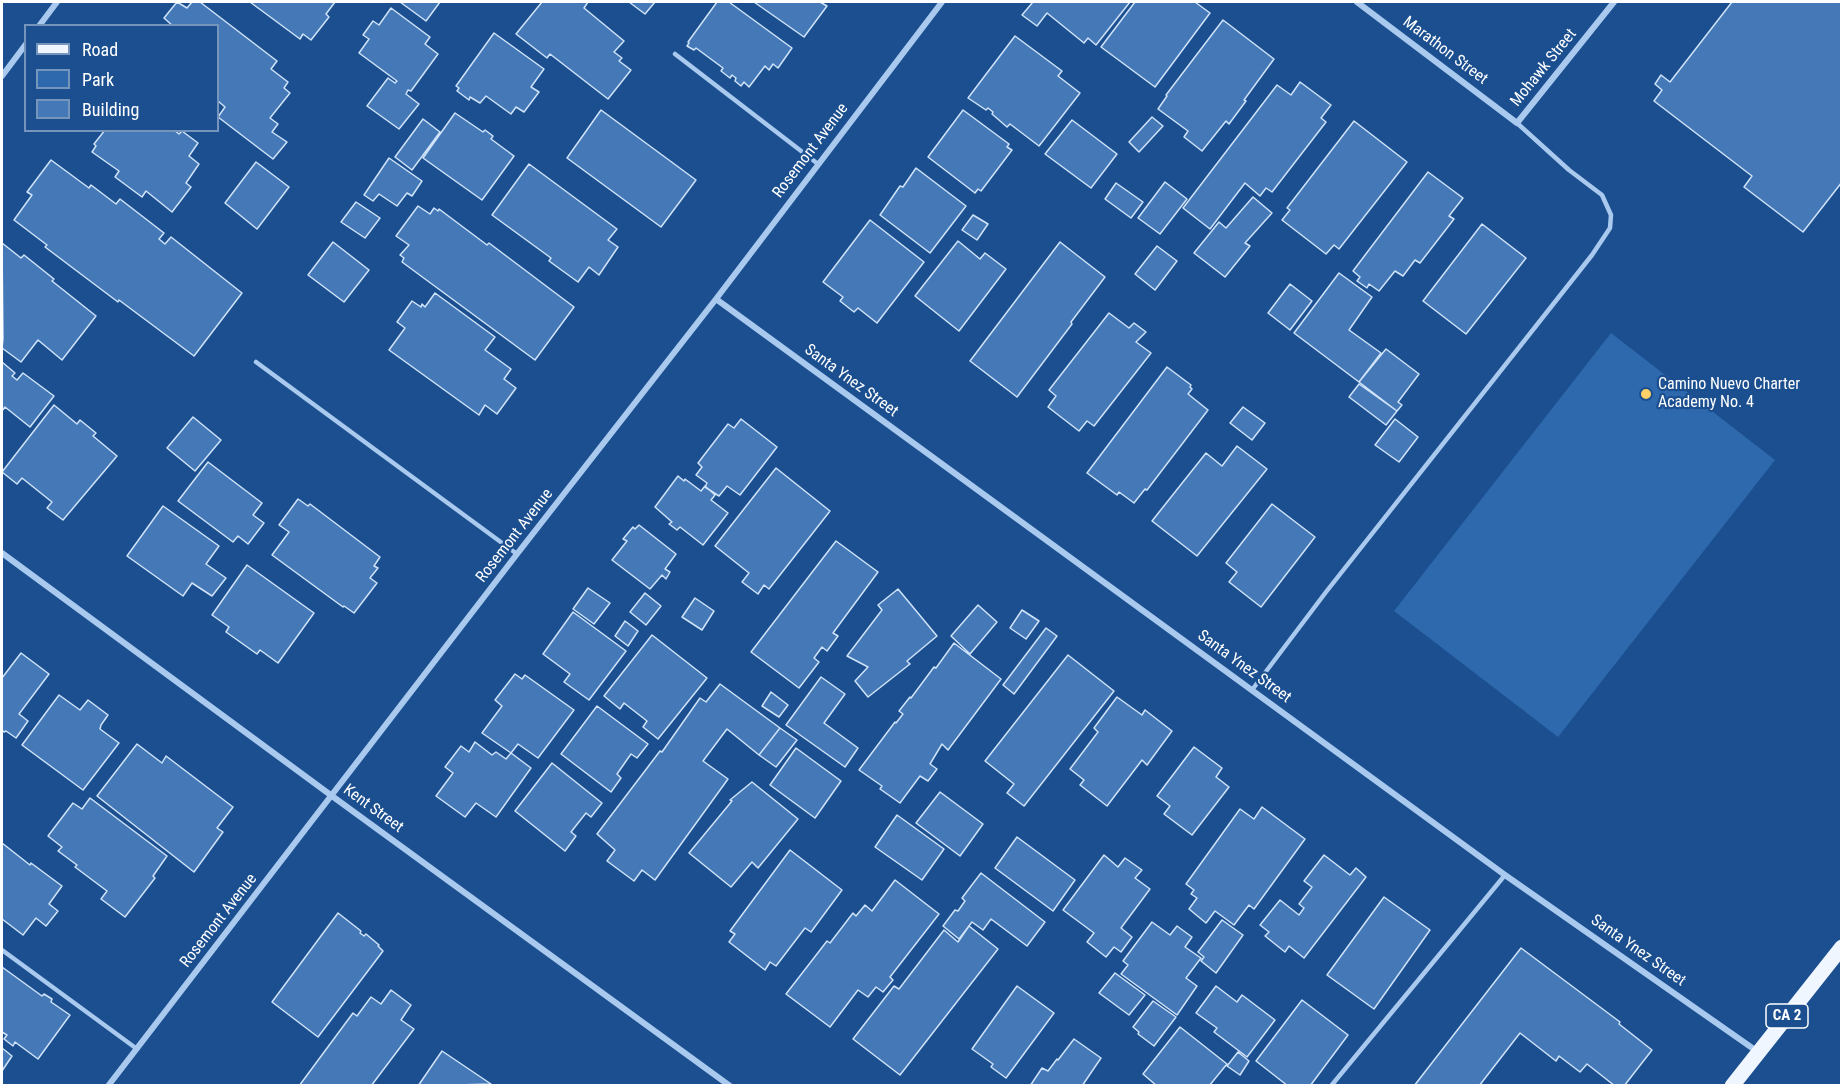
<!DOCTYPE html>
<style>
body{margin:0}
#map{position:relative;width:1843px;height:1087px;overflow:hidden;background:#1b4f8f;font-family:"Roboto Condensed",sans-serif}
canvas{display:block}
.frame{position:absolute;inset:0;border:3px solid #fff;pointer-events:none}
.legend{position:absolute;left:24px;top:24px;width:195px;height:108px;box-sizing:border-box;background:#1b4f8f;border:2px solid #7695bc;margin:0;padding:8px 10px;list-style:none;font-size:18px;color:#fff}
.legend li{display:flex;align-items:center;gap:12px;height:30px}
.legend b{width:30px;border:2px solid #7695bc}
</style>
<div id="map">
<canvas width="1843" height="1087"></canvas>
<div class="frame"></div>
<ul class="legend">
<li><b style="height:8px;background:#f0f6ff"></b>Road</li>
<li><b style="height:16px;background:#2e69ad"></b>Park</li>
<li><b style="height:16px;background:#4478b7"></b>Building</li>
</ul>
</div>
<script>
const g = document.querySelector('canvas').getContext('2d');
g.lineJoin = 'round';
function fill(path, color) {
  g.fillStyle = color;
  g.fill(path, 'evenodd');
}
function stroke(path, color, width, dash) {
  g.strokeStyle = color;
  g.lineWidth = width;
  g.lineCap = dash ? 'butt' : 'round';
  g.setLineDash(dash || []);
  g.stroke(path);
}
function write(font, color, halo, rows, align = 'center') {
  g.font = font + ' "Roboto Condensed",sans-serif';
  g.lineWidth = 4.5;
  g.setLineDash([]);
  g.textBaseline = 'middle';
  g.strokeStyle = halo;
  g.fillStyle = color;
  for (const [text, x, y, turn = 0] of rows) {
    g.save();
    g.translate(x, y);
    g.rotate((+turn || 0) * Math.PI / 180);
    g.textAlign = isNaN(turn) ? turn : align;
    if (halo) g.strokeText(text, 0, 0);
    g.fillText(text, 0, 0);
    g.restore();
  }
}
const green = new Path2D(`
 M1611 333 1775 460 1558 737 1394 611Z`);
const building = new Path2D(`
 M177 2 187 8 192 2H200L277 61 271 69 288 82 284 88 290 93 270 118 278 124 272 132 287 142 273 159 218 117 225 107 218 101V26H173L164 18Z
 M250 2H335L326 14 329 17 311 40 303 34 300 39Z
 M400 2H440L426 21Z
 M542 2H588L584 8 624 41 614 52 622 58 619 61 631 70 608 99 550 54 547 58 516 34Z
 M629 2H655L645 14Z
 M717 2H729L792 48 778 68 773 64 769 70 765 66 749 87 744 82 741 86 735 81 736 78 732 75 730 78 721 71 723 68 696 48 694 50 687 46 689 43 688 42Z
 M754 2H820L827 6 804 37Z
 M1033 2H1130L1096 45 1088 38 1084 43 1047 13 1037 26 1022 15Z
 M1135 2H1195L1210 13 1155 87 1101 47Z
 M1732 2H1842V182L1803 232 1744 187 1752 176 1654 101 1662 90 1655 84 1661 75 1670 82Z
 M391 8 430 37 425 44 438 54 411 91 408 90 406 94 419 104 399 129 367 106 388 78 395 83 397 81 359 53 369 39 363 35 373 21 379 25Z
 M1223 20 1274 59 1244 100 1246 101 1229 124 1226 121 1202 151 1184 137 1188 131 1158 109 1167 96 1166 95Z
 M494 33 544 69 531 87 539 92 524 112 516 107 511 114 486 96 480 103 470 97 469 100 457 91 459 88 456 86Z
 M1015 36 1062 71 1058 76 1080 93 1039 146 1010 124 1007 127 992 114 993 112 988 108 986 110 968 98Z
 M1300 82 1331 105 1321 118 1326 122 1272 192 1266 188 1260 196 1245 183 1210 229 1183 208 1277 85 1291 95Z
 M601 110 696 180 661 227 567 158Z
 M963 110 1009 144 1007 147 1012 150 981 191 978 189 975 193 928 157Z
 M455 113 483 132 485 130 493 136 491 139 514 156 482 200 423 158Z
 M1152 117 1163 126 1139 152 1129 142Z
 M423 119 440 132 412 170 395 157Z
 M1072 120 1117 154 1091 188 1045 154Z
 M1354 121 1407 162 1339 249 1334 245 1326 254 1282 220 1290 210 1287 208Z
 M105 130H174L179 134 182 131 198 143 189 156 199 164 186 183 191 187 172 212 146 191 142 197 115 177 119 171 92 152 96 146 94 144Z
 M389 158 422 181 412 196 407 193 397 206 379 194 373 201 364 195Z
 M51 160 89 188 91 185 116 204 120 199 164 233 159 239 165 244 171 237 242 293 194 356 119 300 118 302 45 247 47 245 14 220 32 195 27 192Z
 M256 162 289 187 257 229 225 203Z
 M529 164 617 229 608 240 618 247 599 275 589 267 578 282 549 261 551 258 492 215Z
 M916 168 966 206 930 253 880 215 900 186 903 187Z
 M1428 172 1463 198 1449 216 1454 219 1420 263 1415 260 1403 276 1395 271 1379 291 1369 284 1367 288 1357 281 1360 277 1353 271Z
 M1165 182 1187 199 1160 234 1138 218Z
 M1116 183 1143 202 1131 218 1105 199Z
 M1253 197 1272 213 1245 243 1250 246 1225 277 1194 253 1219 222 1226 228Z
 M356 202 380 218 365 238 341 222Z
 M418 206 430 214 434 208 438 211 439 209 487 245 489 243 574 307 535 360 402 262 404 258 400 255 409 245 396 236Z
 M973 215 988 224 977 240 962 230Z
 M870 220 924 262 877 323 858 308 854 312 840 301 843 297 823 282Z
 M1482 224 1526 258 1466 334 1423 301Z
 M958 241 980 259 985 253 1006 269 959 331 915 296Z
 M333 242 369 270 344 302 308 275Z
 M1060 242 1105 277 1071 322 1072 324 1017 397 970 361Z
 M2 243 21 258 24 255 54 279 52 281 96 316 62 360 38 340 21 362 2 348 3 339Z
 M1157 246 1177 261 1155 290 1135 274Z
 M1339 273 1372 297 1349 330 1381 353 1359 382 1294 333Z
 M1290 284 1312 301 1290 330 1268 313Z
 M435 293 495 337 485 350 511 369 504 379 516 388 497 414 485 405 479 415 389 350 405 328 397 322 412 301 421 307 422 304 425 307Z
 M1109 313 1129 328 1134 323 1146 332 1136 342 1151 353 1094 426 1087 421 1079 431 1048 407 1056 396 1049 390Z
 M1386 349 1419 374 1398 402 1402 405 1397 411 1359 382Z
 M2 362 15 373 12 376 17 380 23 373 54 396 30 427 5 407 2 411Z
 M1167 367 1191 385 1190 387 1192 389 1188 394 1208 410 1147 490 1145 489 1134 503 1119 492 1117 495 1087 473Z
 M1359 384 1397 411 1386 425 1349 397Z
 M54 405 77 424 80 420 96 433 93 436 117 456 63 520 47 508 52 502 22 478 17 484 2 472Z
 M1243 407 1265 423 1252 440 1230 423Z
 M193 417 221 440 195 471 167 448Z
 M741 419 777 447 740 495 727 486 719 496 705 487 707 483 696 475 702 467 698 463 728 424 734 428Z
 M1395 419 1418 437 1399 462 1375 445Z
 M1237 446 1267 469 1197 556 1152 521 1206 453 1222 466Z
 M208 462 262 503 253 515 264 523 248 544 238 536 233 542 178 501Z
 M776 468 830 511 769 589 764 585 758 594 742 582 749 573 715 546Z
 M678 476 684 481 685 479 701 491 705 486 715 495 711 500 728 513 703 545 680 527 677 530 669 524 672 522 655 507Z
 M298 499 308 506 310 504 380 557 374 566 378 568 370 578 377 583 354 613 344 606 343 607 272 555 289 532 279 525Z
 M1272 504 1315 537 1261 607 1229 582 1237 572 1226 563Z
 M163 506 219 546 206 564 226 578 212 596 192 583 183 596 127 556Z
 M639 525 676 554 665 569 670 572 666 579 662 575 650 589 612 560 627 541 623 539 633 527 635 529Z
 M836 541 878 572 833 633 838 636 827 651 822 647 814 658 819 662 799 688 751 652Z
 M247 565 314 613 278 663 260 650 257 654 226 632 229 627 212 615Z
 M588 588 610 603 594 624 573 609Z
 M898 589 937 636 907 661 910 664 868 697 855 681 868 667 847 656 882 610 878 605Z
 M645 593 661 606 646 625 630 612Z
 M695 598 714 611 702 630 682 617Z
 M978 605 997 622 970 654 951 636Z
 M1022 610 1039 621 1026 639 1010 628Z
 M573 612 626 651 589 700 564 682 570 674 543 654Z
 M625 621 638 631 628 646 615 636Z
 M1046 628 1057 636 1014 694 1003 685Z
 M652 635 707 678 658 739 643 727 647 721 624 703 620 709 604 696Z
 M954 643 1001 679 948 750 942 744 930 764 937 769 928 781 920 776 900 803 880 789 882 786 859 770 895 722 896 723 903 714 899 711 910 697 911 698 934 667 936 668Z
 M21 653 49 674 19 714 28 721 16 738 6 731 4 732 2 730V678Z
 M1068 655 1114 691 1024 806 1007 793 1014 784 985 761Z
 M515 674 522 679 525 675 574 710 538 758 518 744 511 753 482 733 502 706 495 700Z
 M821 677 845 694 824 723 858 748 845 767 786 725Z
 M720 684 780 728 759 755 727 729 703 761 728 779 655 880 642 870 634 881 607 861 615 850 597 834 660 751 662 752 700 698 706 702Z
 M771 692 788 705 779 717 762 706Z
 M59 695 80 710 88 700 108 715 101 725 100 729 119 743 83 790 22 745Z
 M1117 697 1142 715 1145 710 1172 731 1147 765 1142 760 1107 806 1080 785 1084 780 1070 769 1098 732 1094 728Z
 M597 706 648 744 637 758 631 754 617 774 621 778 611 792 561 754Z
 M780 728 797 740 776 767 759 755Z
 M475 742 492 755 496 752 506 759 511 753 531 768 496 817 476 803 465 817 436 796 453 773 445 767 461 746 469 752Z
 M137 744 162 763 166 756 233 807 217 828 223 832 194 872 97 796Z
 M1194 747 1222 768 1216 777 1229 787 1192 835 1164 814 1170 806 1157 796Z
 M796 748 841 781 815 818 770 785Z
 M552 763 602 803 591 817 586 813 571 832 576 836 565 851 515 811Z
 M752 782 798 819 758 868 752 862 731 887 689 853 732 801 730 800Z
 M940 792 983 824 960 856 916 823Z
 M90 798 167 856 153 876 155 878 125 917 101 899 107 891 75 867 77 865 58 851 62 847 48 836 73 803 82 809Z
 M1262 807 1305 839 1254 909 1249 905 1234 925 1215 911 1206 923 1189 909 1197 898 1191 894 1194 890 1186 884 1240 809 1254 819Z
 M897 815 944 849 922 880 875 847Z
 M1017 837 1075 880 1053 911 995 868Z
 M2 843 30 865 31 863 62 886 49 904 58 911 46 926 36 918 23 935 2 919Z
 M790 850 842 890 811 932 805 928 776 966 770 962 765 970 729 942 735 934 730 931Z
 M1104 855 1118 867 1125 858 1142 870 1135 878 1150 889 1121 928 1132 937 1121 952 1114 947 1106 957 1087 942 1094 933 1063 910Z
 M1324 855 1350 875 1356 868 1366 877 1304 958 1289 946 1285 952 1265 936 1269 932 1260 925 1280 900 1299 915 1304 908 1299 904 1312 887 1304 881Z
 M981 873 1045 922 1027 946 991 919 983 930 972 922 959 939 943 926 955 910 958 911 965 901 962 898Z
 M895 880 939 914 890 977 893 980 883 992 876 987 868 997 858 990 830 1027 786 994 827 941 830 943 853 913 856 916 865 905 872 911Z
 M1384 897 1430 930 1374 1009 1327 975Z
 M338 913 361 931 360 933 364 936 366 934 379 945 378 946 383 951 318 1037 272 1002Z
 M1222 920 1243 935 1216 973 1201 961 1204 957 1198 952Z
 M1152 922 1170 935 1177 926 1192 937 1185 947 1201 958 1186 978 1197 986 1177 1015 1121 974 1128 965 1123 961Z
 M969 926 998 949 900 1075 853 1039 894 986 899 989 944 930 958 942Z
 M1521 948 1620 1022 1619 1024 1652 1050 1624 1086H1615L1587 1064 1580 1072 1559 1056 1556 1061 1520 1033 1479 1086H1414Z
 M2 967 42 996 44 994 52 999 51 1002 70 1015 38 1059 15 1042 13 1046 4 1039 7 1035 2 1032Z
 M1115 973 1145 995 1129 1015 1099 993Z
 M1017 986 1054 1013 1006 1078 991 1067 993 1064 972 1049Z
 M1216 986 1237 1002 1242 995 1275 1020 1247 1057 1214 1032 1217 1028 1196 1013Z
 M391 990 411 1005 401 1020 414 1029 371 1086H299L353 1013 357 1016 371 997 381 1004Z
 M1302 1000 1348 1035 1310 1086H1288L1256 1061Z
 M1153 1001 1176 1017 1154 1046 1138 1034 1139 1032 1133 1027Z
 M1180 1027 1227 1064 1209 1086H1157L1143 1074Z
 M1074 1039 1101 1058 1082 1086H1030L1042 1068 1048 1071 1057 1059 1058 1060Z
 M2 1048 12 1056 2 1071Z
 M442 1051 491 1084 418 1086Z
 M1238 1052 1249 1061 1240 1075 1227 1066Z`);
const service = new Path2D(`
 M675 54 818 164
 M256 362 517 554
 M1252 690 1326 592 1592 255 1610 228 1611 215 1602 195 1569 170 1517 123
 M2 950 137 1049
 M1331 1086 1505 875`);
const minor = new Path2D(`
 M1357 2 1517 123 1614 2
 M39 26 57 2
 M2 76 26 44
 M716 299 1505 875 1758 1052
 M2 553 332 796 730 1086
 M108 1086 517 554 716 299 942 2`);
const primary = new Path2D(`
 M1732 1086 1842 947`);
const markers = [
 [1646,394,6,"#ffd166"]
];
const shields = [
 [1787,1016,42]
];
const shieldNames = [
 ["CA 2",1787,1016]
];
const streetNames = [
 ["Marathon Street",1445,51,37],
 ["Mohawk Street",1544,68,-51],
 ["Rosemont Avenue",811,151,-53],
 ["Santa Ynez Street",851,381,36],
 ["Rosemont Avenue",515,536,-52],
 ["Santa Ynez Street",1244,667,36],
 ["Kent Street",373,809,36],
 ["Rosemont Avenue",219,921,-52],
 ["Santa Ynez Street",1638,951,35]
];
const poiNames = [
 ["Camino Nuevo Charter",1658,385],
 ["Academy No. 4",1658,403]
];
fill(green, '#2e69ad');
fill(building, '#4478b7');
stroke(building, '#cfe3fa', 1.5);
stroke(service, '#a9c9ee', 4.5);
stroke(minor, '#a9c9ee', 6);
stroke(primary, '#f0f6ff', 15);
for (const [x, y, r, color] of markers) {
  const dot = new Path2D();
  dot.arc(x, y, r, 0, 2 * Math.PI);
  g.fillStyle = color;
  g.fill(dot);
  stroke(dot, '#1b4f8f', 2);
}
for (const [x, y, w] of shields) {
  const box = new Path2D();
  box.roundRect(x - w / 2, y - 12, w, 24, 4.5);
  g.fillStyle = '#1b4f8f';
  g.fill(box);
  stroke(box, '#fff', 1.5);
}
write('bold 15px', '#fff', null, shieldNames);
write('16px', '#fff', '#1b4f8f', streetNames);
write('16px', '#fff', '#1b4f8f', poiNames, 'left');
</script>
